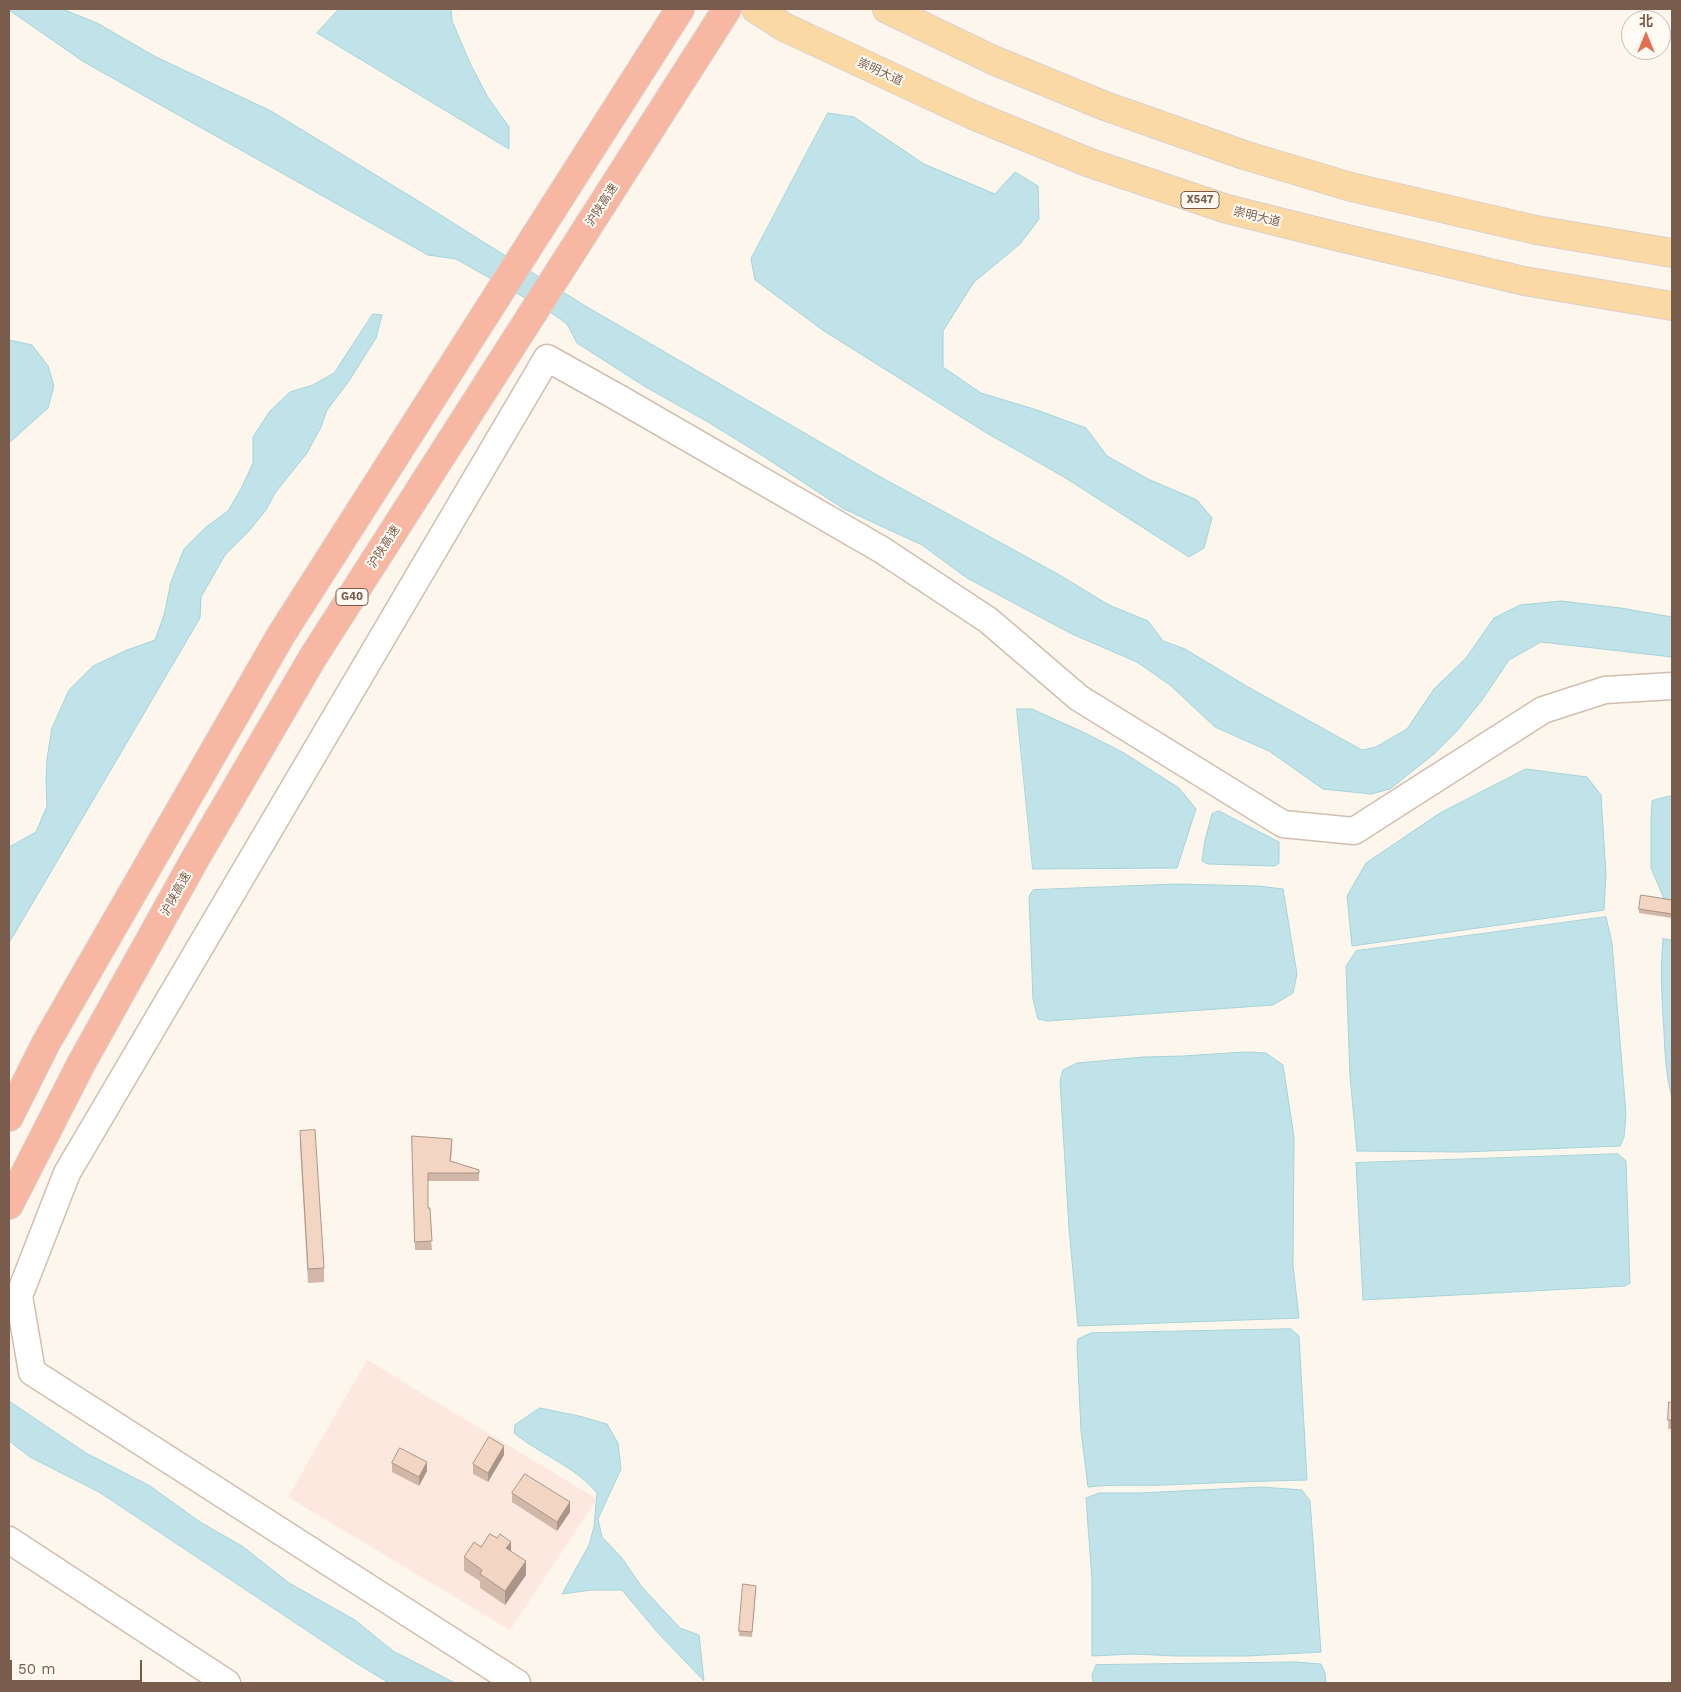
<!DOCTYPE html>
<meta charset="utf-8">
<style>
body{margin:0}
#map{position:relative;width:1681px;height:1692px;overflow:hidden;background:#fdf6ec;font-family:"Work Sans","Noto Sans SC",sans-serif}
canvas{display:block}
.frame{position:absolute;inset:0;border:10px solid #7a5c4d;pointer-events:none}
.north{position:absolute;left:1621px;top:10px;width:50px;height:50px;box-sizing:border-box;background:#fffaf3;border:1px solid #cabbb1;border-radius:50%;rotate:0deg;font-size:14px;font-weight:700;line-height:20px;text-align:center;color:#7a5c4d}
.north::after{content:'';display:block;margin:auto;width:18px;height:22px;background:#e76f51;clip-path:polygon(50% 0,100% 100%,50% 72%,0 100%)}
.scale{position:absolute;left:10px;top:1660px;width:132px;height:22px;box-sizing:border-box;border:2px solid #7a5c4d;border-top:0;padding-left:6px;font-size:15px;line-height:18px;white-space:nowrap;color:#7a5c4d;-webkit-text-stroke:4px #fffaf3;paint-order:stroke}
</style>
<div id="map">
<canvas width="1681" height="1692"></canvas>
<div class="frame"></div>
<div class="north">北</div>
<div class="scale">50 m</div>
</div>
<script>
const g = document.querySelector('canvas').getContext('2d');
g.lineJoin = 'round';
function fill(path, color) {
  g.fillStyle = color;
  g.fill(path, 'evenodd');
}
function stroke(path, color, width, dash) {
  g.strokeStyle = color;
  g.lineWidth = width;
  g.lineCap = dash ? 'butt' : 'round';
  g.setLineDash(dash || []);
  g.stroke(path);
}
function write(font, color, halo, rows, align = 'center') {
  g.font = font + ' "Work Sans","Noto Sans SC",sans-serif';
  g.lineWidth = 4;
  g.setLineDash([]);
  g.textBaseline = 'middle';
  g.strokeStyle = halo;
  g.fillStyle = color;
  for (const [text, x, y, turn = 0] of rows) {
    g.save();
    g.translate(x, y);
    g.rotate((+turn || 0) * Math.PI / 180);
    g.textAlign = isNaN(turn) ? turn : align;
    if (halo) g.strokeText(text, 0, 0);
    g.fillText(text, 0, 0);
    g.restore();
  }
}
const commercial = new Path2D(`
 M367 1360 597 1499 510 1630 288 1497Z`);
const water = new Path2D(`
 M9 9H62L97 23 156 57 271 111 415 199 587 307 877 475 1056 573 1109 605 1148 621 1163 641 1185 649 1248 687 1362 750 1376 747 1407 729 1434 689 1466 658 1494 618 1520 605 1561 601 1621 608 1672 617V657L1541 642 1509 660 1482 700 1457 731 1434 754 1390 789 1371 794 1323 789 1269 751 1215 727 1170 685 1137 662 1072 634 967 578 922 545 844 509 763 456 708 422 644 386 577 343 567 324 550 312 456 259 428 255 84 62 9 10Z
 M339 9H451L452 21 470 63 487 96 509 127V149L317 33Z
 M828 113 854 117 924 164 995 194 1015 172 1038 186 1039 219 1020 244 974 282 943 331V367L981 393 1037 410 1086 428 1107 456 1148 479 1197 500 1212 518 1204 548 1189 557 1064 477 985 432 824 331 755 280 751 259Z
 M373 314 382 315 376 338 349 381 327 410 321 427 307 453 275 493 266 510 249 531 225 555 201 597 200 618 9 943V847L36 832 47 806 46 782 47 759 52 728 69 690 93 666 127 650 155 640 164 615 171 582 184 549 206 527 228 511 241 489 253 463V437L270 411 290 392 313 385 334 373Z
 M9 340 32 345 48 366 54 386 48 408 9 443Z
 M1017 709H1032L1085 733 1124 753 1179 788 1196 809 1177 868 1033 869Z
 M1526 769 1587 777 1601 795 1606 874 1604 910 1352 946 1347 896 1366 863 1440 813Z
 M1670 796 1672 797V904L1665 901 1651 868V821L1652 801Z
 M1219 811 1279 842V863L1275 866 1208 864 1202 861 1205 840 1212 814Z
 M1176 884 1258 886 1283 889 1297 974 1293 993 1273 1005 1048 1021 1038 1019 1033 999 1029 896 1033 890Z
 M1606 917 1612 943 1626 1114 1624 1137 1620 1146 1462 1152 1357 1151 1350 1076 1346 966 1356 951Z
 M1663 939 1672 940V1098C1666 1076 1665 1055 1664 1032 1662 1001 1660 971 1663 939Z
 M1246 1052 1266 1053 1283 1065 1294 1137 1293 1266 1299 1318 1078 1326 1069 1228 1060 1081 1063 1070 1077 1063 1144 1057 1183 1056Z
 M1618 1154 1626 1161 1630 1283 1625 1286 1363 1300 1356 1163Z
 M1291 1329 1299 1336 1307 1480C1259 1481 1212 1483 1165 1485 1139 1486 1113 1484 1088 1487L1081 1431 1077 1346 1078 1339 1091 1333Z
 M9 1401 86 1453 150 1486 200 1522 242 1546 289 1583 355 1620 393 1651 455 1683H389L348 1658 99 1492 30 1457 9 1441Z
 M540 1408 579 1416 607 1424 618 1443 621 1469 598 1519 602 1537 622 1558 641 1586 680 1628 699 1635 704 1681 658 1633 622 1590H592L562 1594 589 1545 594 1527 597 1493C575 1466 541 1455 514 1433L515 1425Z
 M1262 1487 1302 1490 1310 1501 1321 1652 1247 1656H1177L1133 1654 1092 1656V1580L1086 1498 1099 1493H1139Z
 M1296 1662 1321 1664 1325 1673 1326 1683H1093L1092 1675 1096 1665Z`);
const minor = new Path2D(`
 M9 1540 227 1683
 M517 1683 32 1372 19 1296 67 1173 547 358 617 397 882 550 988 620 1079 698 1283 824 1354 831 1543 710 1605 690 1672 686`);
const major = new Path2D(`
 M756 9 784 27 973 115 1090 163 1227 209 1339 237 1524 281 1672 306
 M887 9 993 60 1105 106 1244 155 1351 187 1536 230 1672 253`);
const highway = new Path2D(`
 M9 1117 46 1043 281 635 680 9
 M9 1205 81 1064 195 859 313 657 727 9`);
const wall = new Path2D(`
 M1672 900V918L1639 913V909Z
 M300 1131 324 1268V1282L308 1283 300 1145Z
 M412 1136 452 1147 451 1161 479 1170V1181H428V1208L432 1250H415Z
 M1669 1402 1672 1403V1429H1668Z
 M504 1455 488 1482 473 1474V1464Z
 M392 1463 427 1471 419 1486 392 1472Z
 M512 1493 570 1512 557 1531 512 1502Z
 M481 1547 511 1551 526 1575 505 1605 480 1588V1581L464 1571V1557Z
 M756 1586 752 1637 739 1636V1631Z`);
const shadedWall = new Path2D(`
 M504 1446V1455L488 1482V1473Z
 M427 1462V1471L419 1486V1477Z
 M570 1502V1512L557 1531V1522Z
 M511 1542V1556L506 1548Z
 M526 1561V1575L505 1605V1591Z`);
const building = new Path2D(`
 M1641 895 1672 900V914L1639 909Z
 M315 1130 324 1268 308 1269 300 1131Z
 M412 1136 452 1139 450 1161 479 1170V1173H428V1208H430L432 1241 415 1242Z
 M1669 1402 1672 1403V1420H1668Z
 M489 1437 504 1446 488 1473 473 1464Z
 M400 1448 427 1462 419 1477 392 1463Z
 M525 1474 570 1502 557 1522 512 1493Z
 M490 1534 497 1538 500 1534 511 1542 506 1548 526 1561 505 1591 480 1574 482 1570 464 1557 474 1542 481 1547Z
 M743 1584 756 1586 752 1632 739 1631Z`);
const shields = [
 [1200,200,38],
 [352,597,32]
];
const shieldNames = [
 ["X547",1200,200],
 ["G40",352,597]
];
const streetNames = [
 ["崇明大道",880,72,25],
 ["沪陕高速",602,205,-57],
 ["崇明大道",1257,217,14],
 ["沪陕高速",384,547,-57],
 ["沪陕高速",176,894,-61]
];
fill(commercial, '#fde8e0');
fill(water, '#bfe3e8');
stroke(water, '#a5d3da', 1);
stroke(minor, '#d1beb0', 29);
stroke(major, '#dad1cd', 30);
stroke(highway, '#dad1cd', 30);
stroke(minor, '#fff', 26);
stroke(major, '#fbd9a5', 28);
stroke(highway, '#f7b7a3', 28);
fill(wall, '#d1b7a8');
fill(shadedWall, '#aa9588');
fill(building, '#f3d5c3');
stroke(building, '#aa9588', 1);
for (const [x, y, w] of shields) {
  const box = new Path2D();
  box.roundRect(x - w / 2, y - 8.5, w, 17, 4);
  g.fillStyle = '#fffaf3';
  g.fill(box);
  stroke(box, '#7a5c4d', 1);
}
write('bold 11px', '#7a5c4d', null, shieldNames);
write('12px', '#7a5c4d', '#fffaf3', streetNames);
</script>
